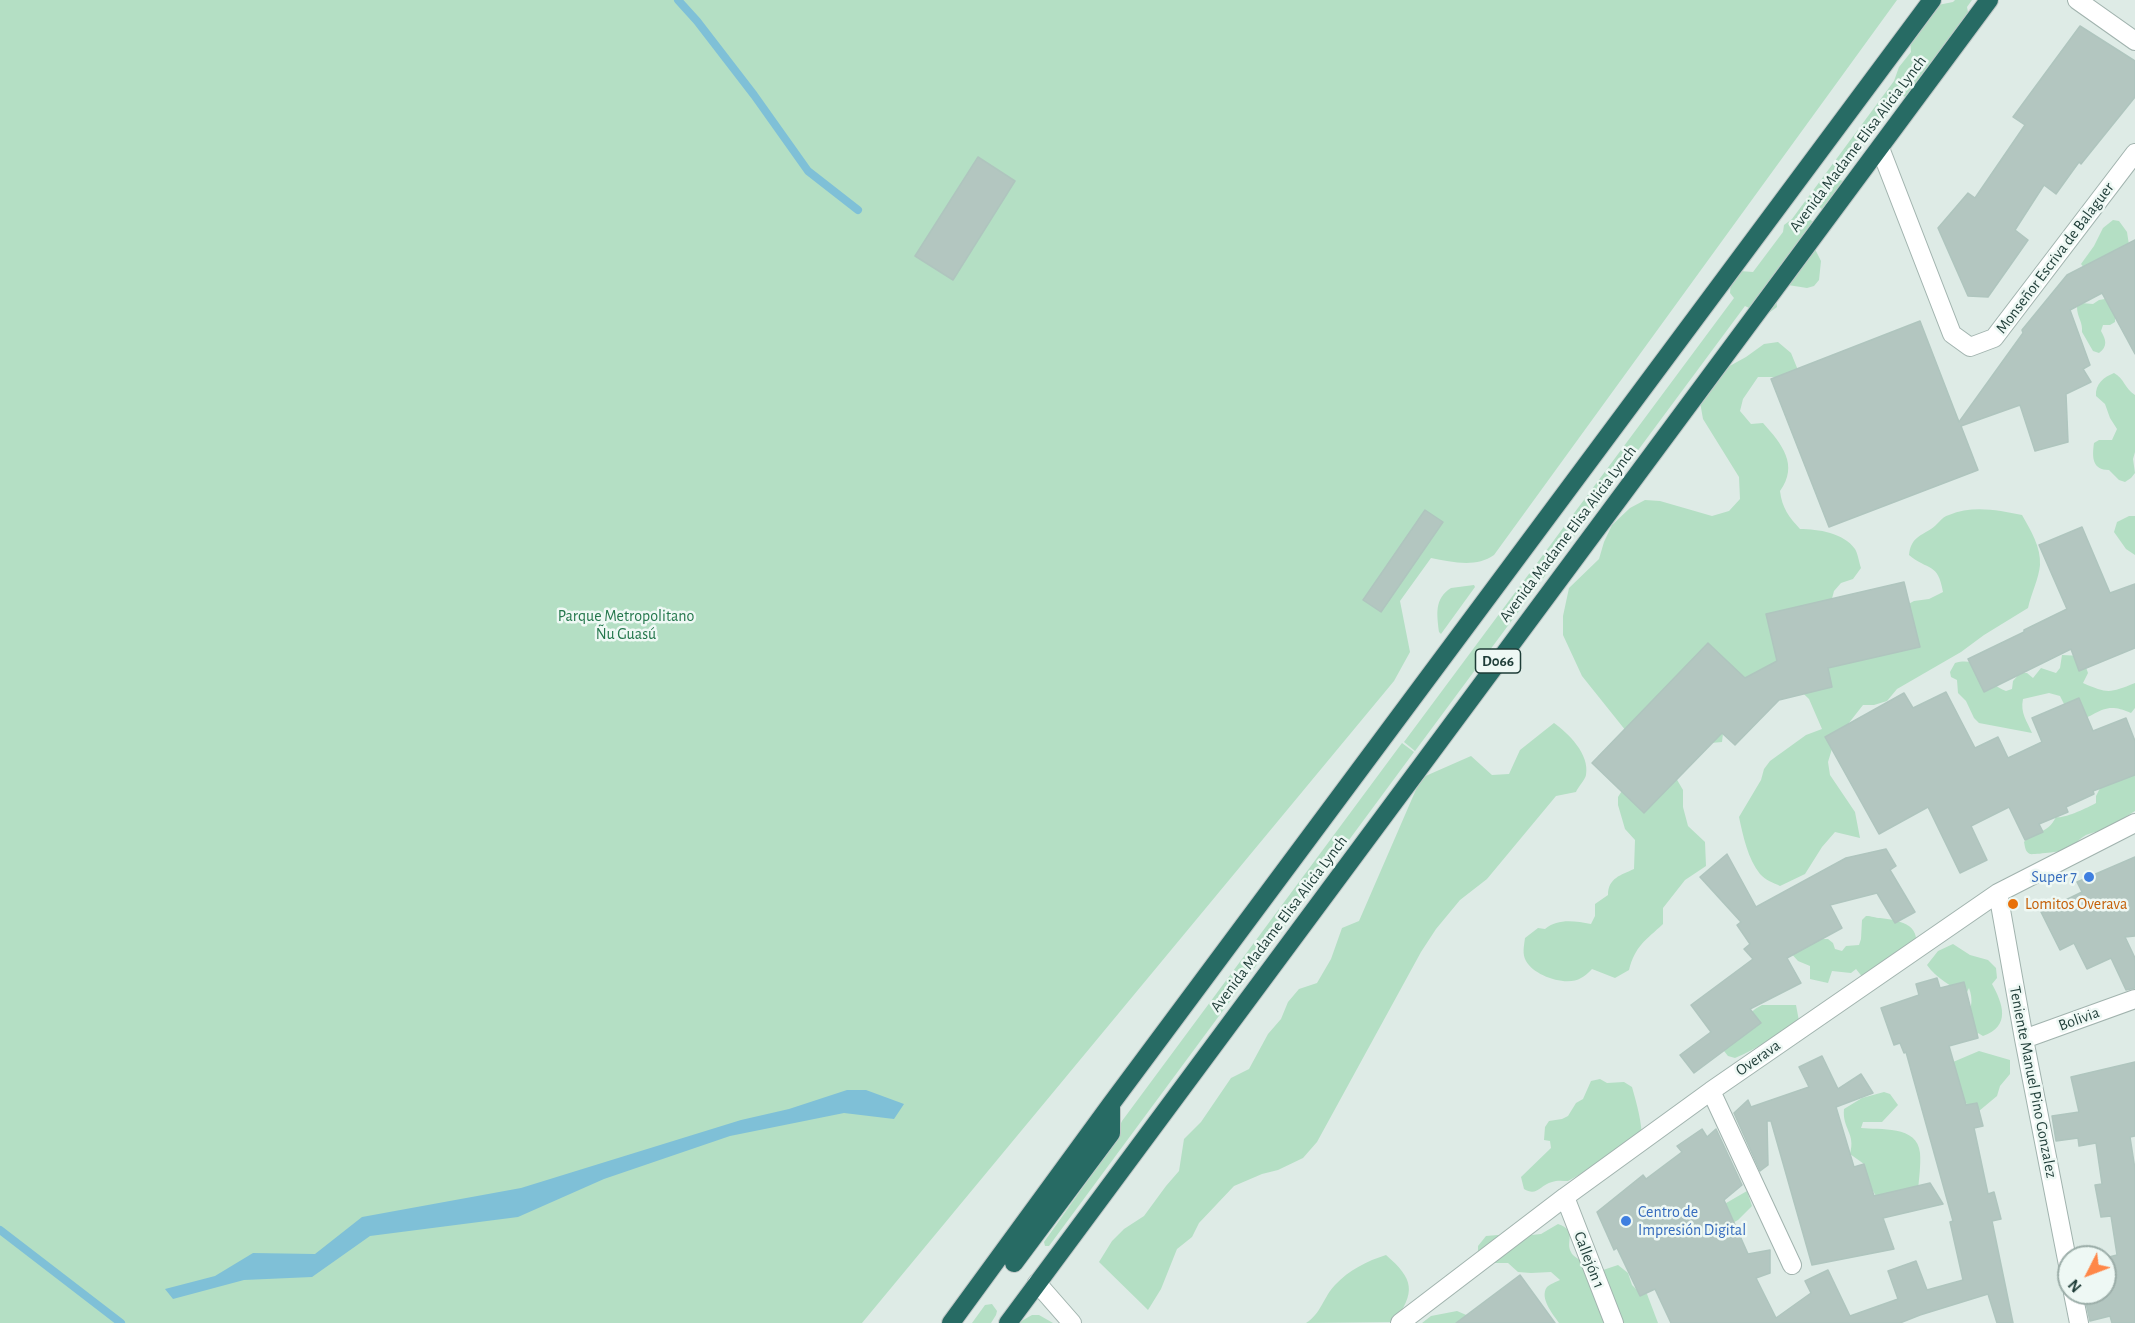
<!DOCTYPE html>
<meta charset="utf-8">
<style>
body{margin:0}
#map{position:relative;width:2135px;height:1323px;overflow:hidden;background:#deebe6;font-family:"Alegreya Sans",sans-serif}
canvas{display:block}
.north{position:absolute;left:2057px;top:1245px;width:60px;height:60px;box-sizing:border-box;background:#eef8f4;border:2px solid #9bada8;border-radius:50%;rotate:228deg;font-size:16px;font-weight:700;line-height:24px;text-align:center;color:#1e3c37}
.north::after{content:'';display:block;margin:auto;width:21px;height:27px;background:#ff8748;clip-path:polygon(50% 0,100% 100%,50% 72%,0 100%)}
</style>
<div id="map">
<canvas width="2135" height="1323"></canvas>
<div class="north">N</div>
</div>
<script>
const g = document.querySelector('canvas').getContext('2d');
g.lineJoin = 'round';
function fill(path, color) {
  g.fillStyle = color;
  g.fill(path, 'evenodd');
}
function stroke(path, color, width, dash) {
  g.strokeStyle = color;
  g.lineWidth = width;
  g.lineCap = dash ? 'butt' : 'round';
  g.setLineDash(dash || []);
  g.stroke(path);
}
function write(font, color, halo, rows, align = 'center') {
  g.font = font + ' "Alegreya Sans",sans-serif';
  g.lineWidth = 5;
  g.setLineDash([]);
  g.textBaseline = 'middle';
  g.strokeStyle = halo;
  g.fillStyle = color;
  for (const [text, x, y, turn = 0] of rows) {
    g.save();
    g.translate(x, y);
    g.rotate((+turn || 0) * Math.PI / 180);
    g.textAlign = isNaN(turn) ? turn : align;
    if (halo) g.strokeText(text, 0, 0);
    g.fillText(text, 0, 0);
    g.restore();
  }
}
const green = new Path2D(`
 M0 0H1897L1494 555C1476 568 1452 562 1431 558L1400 601 1410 652 1394 681 862 1323H0Z
 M1955 0H1972L1967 7 1969 17 1932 93C1922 101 1912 101 1901 95L1839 180 1844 181 1852 191C1850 201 1849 207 1841 214L1828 213 1819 207 1809 219 1815 223V249L1821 261 1819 280 1814 286 1807 288 1788 285 1776 295 1777 307 1766 315 1753 313 1749 308 1745 306 1415 751 1404 742 1734 298 1730 293 1731 279 1740 271 1753 272 1783 232 1784 225 1792 219 1894 81 1899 67 1911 52 1910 39 1938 5 1953 2Z
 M2113 220 2119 221 2127 232 2129 245 2085 269 2081 264 2094 246 2103 228Z
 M2105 299C2113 305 2116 312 2115 322L2110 325H2103L2101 331C2106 340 2108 346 2099 353L2093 351 2082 332C2083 322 2077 317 2077 307L2081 303 2093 304 2099 300Z
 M1778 342 1791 353 1802 380 1791 384 1775 377H1758L1743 399 1740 411 1751 424 1763 423C1782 444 1799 465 1780 491 1782 508 1789 517 1800 529 1818 529 1844 533 1855 549 1858 554 1859 562 1861 568L1853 579 1841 583 1834 591 1830 606 1899 609 1914 601 1929 599 1943 592C1938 562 1928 571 1909 555 1911 539 1918 537 1931 529 1937 526 1941 517 1949 515 1972 505 1998 510 2022 515 2031 531 2041 547 2040 565 2039 578 2031 594 2028 608L1984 635 1961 652 1897 689 1887 701 1874 705H1863L1834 742 1828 762 1830 775 1855 812 1860 838 1835 832 1822 847 1805 874 1780 886C1774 883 1765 880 1760 874 1748 859 1743 836 1739 817L1761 780 1764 769 1770 761 1806 735 1822 729 1809 699 1784 675 1724 725 1722 742 1711 743 1626 731 1582 676 1563 635V616L1569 588 1599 559 1604 542 1612 525 1630 508 1645 500 1660 501 1712 516 1729 511 1740 499 1739 477 1703 419 1700 402 1726 368 1746 357 1764 344Z
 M2114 373C2124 378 2125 389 2135 395V452L2133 459 2135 473 2131 478 2125 482 2119 480 2109 470C2092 470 2092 457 2094 443L2099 440H2112L2117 429 2110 418 2105 404 2096 396C2095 384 2104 377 2114 373Z
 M2129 516H2135V555L2126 549 2114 532 2117 522Z
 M1474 585 1475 587 1441 634 1439 632C1437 614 1434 599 1451 588Z
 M2062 655 2082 656 2088 673 2083 683C2108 694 2110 693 2135 683V708L2131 713C2102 700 2100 716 2073 722L2060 696 2049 693 2023 699C2020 713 2027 721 2032 733L1979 723 1974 718 1966 701 1958 693 1957 680 1951 677 1950 672 1955 663C1985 655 1983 684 2006 691L2012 689 2013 681 2020 673H2027L2033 678 2041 668 2056 673 2060 668Z
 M1554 723C1568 733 1590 754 1586 775 1585 780 1578 787 1576 792L1556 796 1487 879 1460 900 1436 929 1421 952 1317 1142 1303 1158 1278 1170 1262 1174 1234 1186 1199 1223 1192 1237 1177 1249 1161 1289 1148 1310 1099 1262 1112 1241 1124 1229 1144 1216 1166 1186 1179 1171 1184 1139 1201 1122 1231 1078 1249 1069 1268 1034 1281 1019 1288 1002 1299 989 1317 983 1331 959 1342 928 1359 921 1421 778 1471 756 1492 775 1509 774 1520 750Z
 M1402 743 1414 752 1049 1246H1045L1044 1242 1105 1156 1122 1121Z
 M2135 770V811L2122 819 2119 826C2109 830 2095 831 2086 835 2079 839 2074 845 2067 850 2064 851 2032 855 2030 854 2025 852 2025 846 2024 842 2036 829 2047 835 2056 817 2064 819 2087 808 2096 803V796L2102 784Z
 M1676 778 1683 790V807L1688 826 1705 842 1706 866 1685 880 1663 908V924C1646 940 1635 946 1629 970L1615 978 1592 969C1589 972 1585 976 1581 978 1567 987 1534 976 1526 961 1522 954 1524 946 1525 938L1538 928 1545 929C1558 918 1575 921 1591 924L1595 916V904L1608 895C1608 878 1621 875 1634 869L1635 840 1625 829 1618 805V797L1629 780Z
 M1866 916C1872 916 1875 918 1880 918 1911 922 1922 927 1914 961L1898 972 1864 979 1856 969 1851 973 1832 971 1828 983 1810 979V966L1798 961 1789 951 1805 942 1811 945 1822 939H1828L1833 943 1835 949 1842 951 1846 946 1859 945 1861 939 1862 920Z
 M1953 944 1970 955 1988 960 1996 968 1997 978 1992 984C2003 1004 2011 1026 1983 1036L1978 1033 1977 1035 1967 1018C1972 1007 1973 999 1969 988L1966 994C1952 987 1936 978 1927 965L1938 951Z
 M1762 1005H1796L1799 1021C1778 1036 1758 1048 1735 1058L1728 1056 1724 1051C1734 1035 1745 1013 1762 1005Z
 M1979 1051 2010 1060V1074L2000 1086 1997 1096 1979 1111 1949 1093 1953 1062Z
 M1600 1079 1607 1083 1624 1082 1632 1087C1637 1105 1642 1122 1642 1140L1568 1181C1563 1181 1557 1180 1552 1182 1540 1185 1537 1197 1524 1189L1521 1177 1551 1148 1550 1141 1544 1140 1545 1127 1549 1121 1562 1119 1568 1116 1576 1103 1583 1099 1591 1081Z
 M1884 1092 1890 1094 1898 1105 1882 1122H1863L1861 1128C1879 1130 1918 1125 1920 1153 1921 1165 1919 1178 1918 1191L1876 1196 1867 1181 1864 1164 1850 1154C1856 1133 1842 1129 1844 1109L1862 1098Z
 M1747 1191 1752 1206 1738 1220 1723 1228 1721 1206Z
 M1558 1224C1578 1231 1565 1241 1571 1252 1573 1258 1593 1267 1600 1271L1618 1265 1628 1273 1632 1285 1636 1289 1647 1294 1658 1323H1559C1553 1314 1539 1298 1547 1287 1550 1284 1556 1282 1560 1280L1551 1272 1531 1273 1518 1272 1508 1263H1487L1478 1254V1246L1486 1236 1498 1235 1504 1238 1541 1234Z
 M1386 1255C1414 1279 1416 1292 1394 1322L1306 1323C1321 1314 1324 1296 1335 1285 1349 1270 1367 1261 1386 1255Z
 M992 1304 997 1311 996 1315 991 1323H972L985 1305Z
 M1457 1311 1471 1317 1504 1323H1422L1431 1316Z
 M1032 1315H1039L1053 1323H1018Z`);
const water = new Path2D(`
 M847 1090H866L904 1104 894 1119 844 1113 730 1136 604 1179 518 1217 370 1236 312 1277 244 1280 173 1299 165 1289 215 1276 253 1253 315 1254 362 1217 521 1188 741 1120 789 1109Z`);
const stream = new Path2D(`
 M678 0 697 21 754 95 808 171 858 210
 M0 1230 121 1323`);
const building = new Path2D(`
 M2080 26 2135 61V97L2081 164 2079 162 2056 194 2044 185 2015 230 2028 240 1988 297 1968 296 1938 228 1968 193 1975 198 2025 125 2013 117Z
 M978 157 1015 181 953 280 915 256Z
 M2135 240V354L2102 293 2070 310 2090 365 2083 369 2091 382 2066 394 2068 442 2035 451 2020 405 1961 426 1978 470 1829 527 1771 379 1920 321 1959 422 2023 333 2022 330 2067 275Z
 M1425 510 1443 522 1381 612 1363 600Z
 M2082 527 2110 593 2135 584V648L2079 671 2071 649 1984 692 1968 659 2024 632V630L2067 609 2039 545Z
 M1904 582 1920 647 1828 668 1832 687 1779 700 1735 745 1722 733 1644 813 1592 763 1708 643 1745 678 1777 661 1766 614Z
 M1946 692 1975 748 1998 737 2008 758 2042 742 2032 718 2079 698 2093 731 2126 718 2135 741V775L2093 791 2094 794 2066 807 2068 812 2039 824 2043 832 2025 840 2009 807 1971 826 1987 860 1960 873 1928 807 1879 834 1825 737 1904 693 1913 708Z
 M1886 849 1896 866 1890 870 1915 912 1895 923 1877 893 1830 905 1842 928 1787 958 1801 983 1750 1009 1761 1023 1694 1073 1680 1055 1711 1032 1691 1005 1753 959 1744 949 1750 944 1737 925 1741 922 1700 877 1727 854 1756 907 1846 858Z
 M2135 857V936L2125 937 2135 958V988L2126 990 2111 958 2087 969 2074 943 2060 950 2041 912 2082 892 2077 882Z
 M1937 978 1940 988 1964 982 1978 1038 1949 1046 1966 1105 1977 1103 1983 1126 1974 1128 1988 1194 1994 1192 2001 1219 1992 1221 2013 1323H1997L1988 1294 1920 1315 1900 1323H1671L1655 1289 1640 1296 1617 1248 1614 1250 1597 1212 1643 1175 1646 1179 1682 1152 1677 1146 1702 1129 1707 1137 1716 1129 1742 1185 1724 1200 1748 1254 1770 1250V1273L1756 1278 1776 1318 1811 1293 1805 1281 1828 1270 1850 1316 1898 1299 1888 1271 1916 1261 1927 1290 1963 1280 1950 1222 1953 1221 1906 1052 1904 1053 1900 1043 1894 1045 1881 1008 1919 995 1916 984Z
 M1822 1056 1838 1089 1861 1074 1873 1093 1836 1107 1854 1167 1864 1164 1874 1196 1930 1183 1943 1204 1883 1218 1894 1249 1812 1265 1771 1121H1767L1768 1165 1760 1171 1734 1113 1748 1100 1751 1107 1809 1087 1799 1067Z
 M2135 1062V1136L2130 1137 2135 1169V1323H2112L2110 1316 2090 1321 2084 1293H2105V1258L2117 1255 2111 1216 2101 1217 2095 1185 2102 1184 2096 1143 2079 1146 2078 1138 2056 1141 2052 1116 2079 1112 2071 1077Z
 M1520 1275 1555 1323H1456Z`);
const street = new Path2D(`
 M2077 0 2135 41
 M1880 148 1952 334 1970 347 1994 338 2135 153
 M1998 893 2024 1039 2069 1270
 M2024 1039 2135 999
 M1711 1091 1792 1265
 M1565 1197 1614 1323
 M1037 1283 1072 1323
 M2073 1293 2079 1323
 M1400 1323 1565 1197 1711 1091 1998 893 2135 823`);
const highway = new Path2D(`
 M1014 1263 1111 1133V1104
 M951 1323 1111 1104 1932 0
 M1008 1323 1989 0`);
const markers = [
 [2089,877,6,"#3f7fe0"],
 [2013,904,6,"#e8710a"],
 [1626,1221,6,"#3f7fe0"]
];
const shields = [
 [1498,661,45]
];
const shieldNames = [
 ["D066",1498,661]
];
const streetNames = [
 ["Avenida Madame Elisa Alicia Lynch",1858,144,-53],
 ["Monseñor Escriva de Balaguer",2055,258,-53],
 ["Avenida Madame Elisa Alicia Lynch",1568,534,-53],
 ["Avenida Madame Elisa Alicia Lynch",1279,924,-53],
 ["Bolivia",2079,1019,-20],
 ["Overava",1758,1058,-35],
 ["Teniente Manuel Pino Gonzalez",2033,1082,79],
 ["Callejón 1",1589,1260,69]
];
const parkNames = [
 ["Parque Metropolitano",626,616],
 ["Ñu Guasú",626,634]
];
const shopNames = [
 ["Super 7",2077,877],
 ["Centro de",1638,1212,"left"],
 ["Impresión Digital",1638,1230,"left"]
];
const foodNames = [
 ["Lomitos Overava",2025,904]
];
fill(green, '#b4dfc4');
fill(water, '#7fc0d7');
stroke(stream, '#7fc0d7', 8);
fill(building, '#b3c6c0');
stroke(building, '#afc5be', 1.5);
stroke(street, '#a1b3ae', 20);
stroke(highway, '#c0c8c7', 20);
stroke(street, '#fff', 18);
stroke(highway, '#276b64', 18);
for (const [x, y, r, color] of markers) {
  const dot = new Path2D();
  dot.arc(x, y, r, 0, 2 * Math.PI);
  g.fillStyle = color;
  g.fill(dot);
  stroke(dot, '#eef8f4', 2);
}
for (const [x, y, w] of shields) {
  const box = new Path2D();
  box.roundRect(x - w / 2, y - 12, w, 24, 4.5);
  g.fillStyle = '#eef8f4';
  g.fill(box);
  stroke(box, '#1e3c37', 1.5);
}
write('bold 15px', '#1e3c37', null, shieldNames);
write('16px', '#1e3c37', '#eef8f4', streetNames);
write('16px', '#24774c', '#eef8f4', parkNames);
write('16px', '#366cbe', '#eef8f4', shopNames, 'right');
write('16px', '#c56008', '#eef8f4', foodNames, 'left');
</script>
